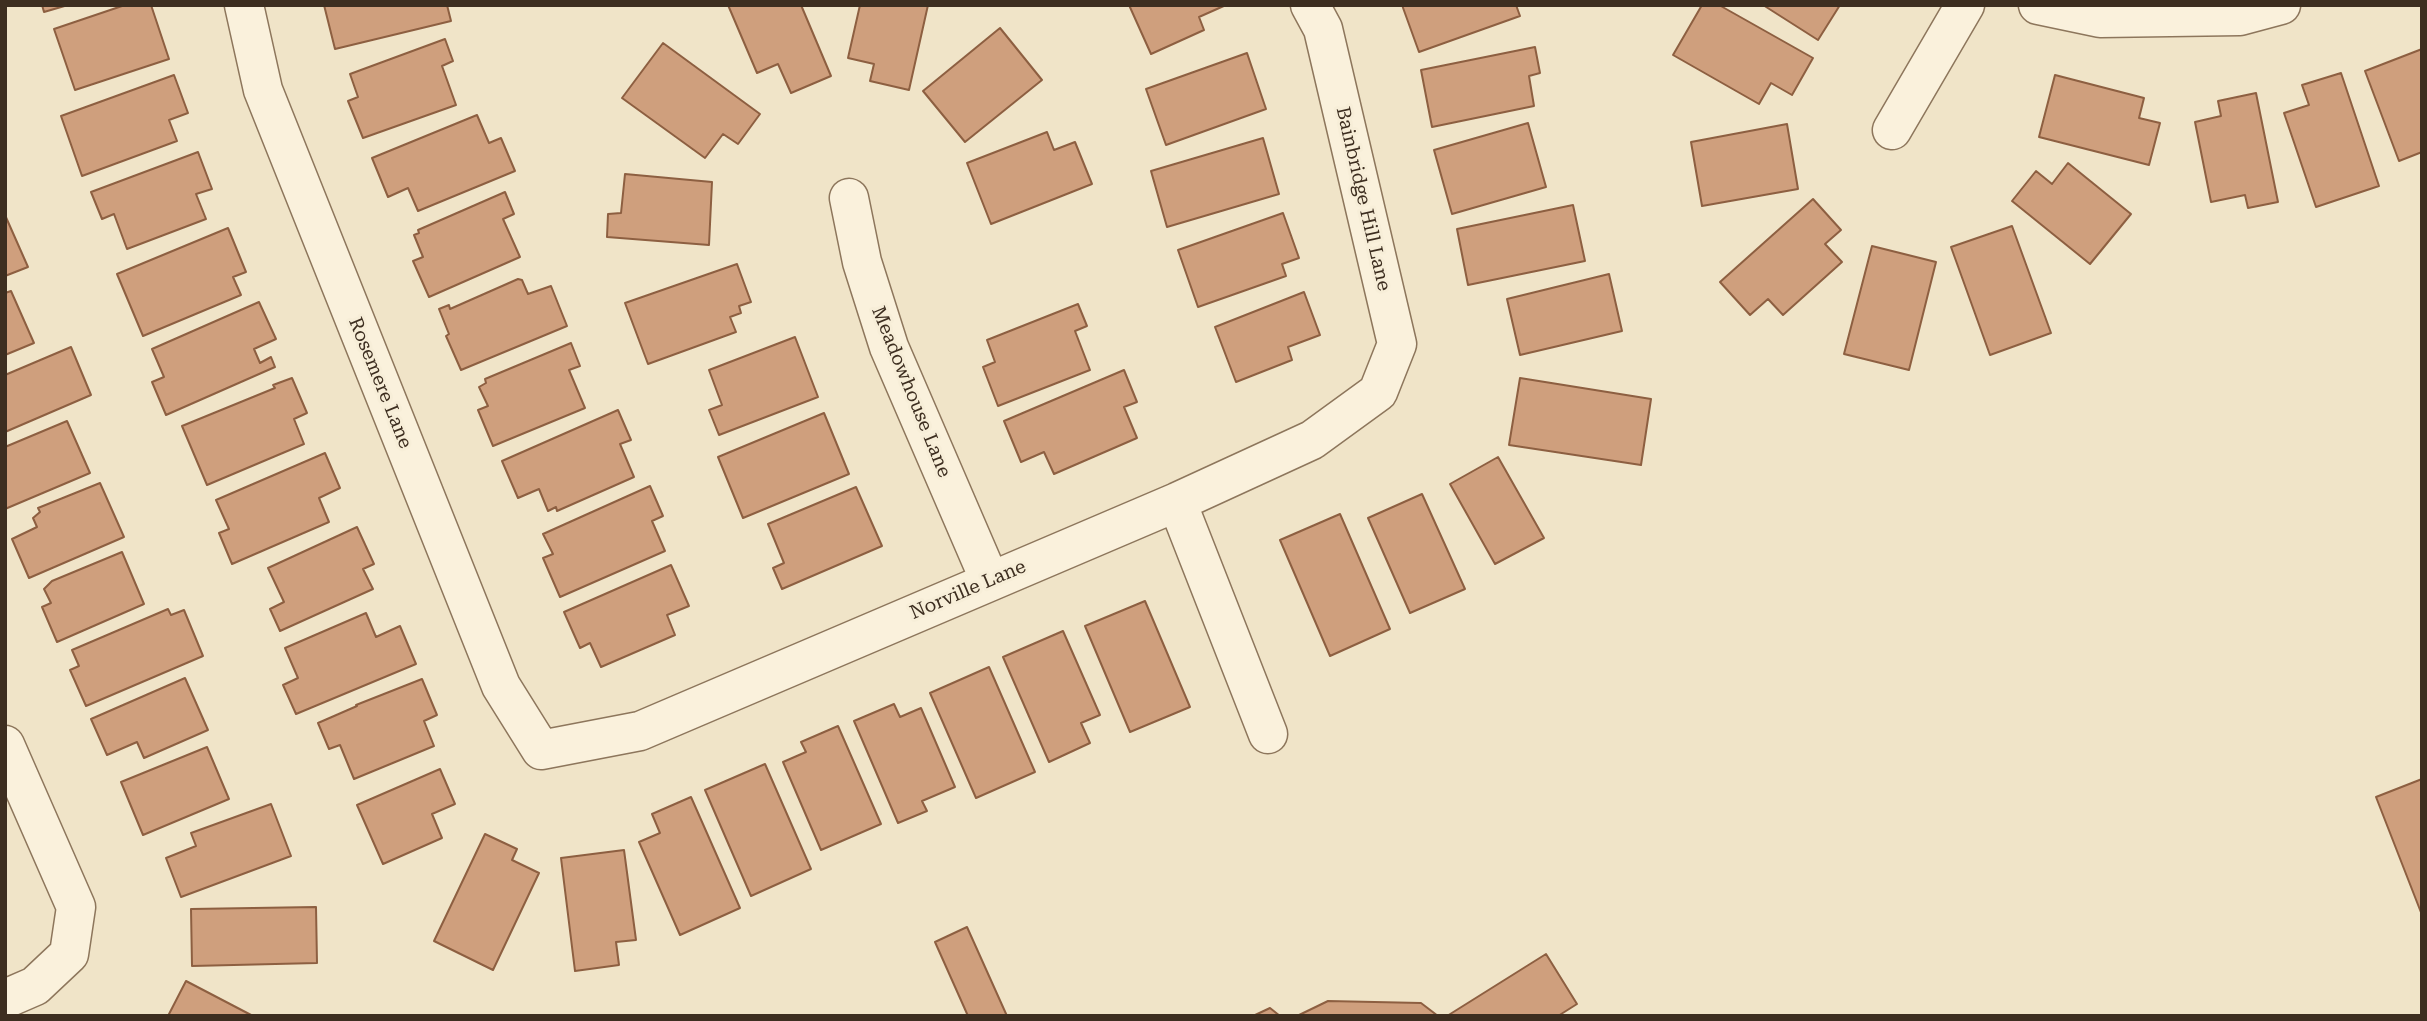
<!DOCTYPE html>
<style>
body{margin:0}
#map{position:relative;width:2427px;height:1021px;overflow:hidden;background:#f0e4c8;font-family:"Roboto Serif",serif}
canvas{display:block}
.frame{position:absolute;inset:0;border:7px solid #3d2e20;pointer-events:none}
</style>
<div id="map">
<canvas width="2427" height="1021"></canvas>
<div class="frame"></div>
</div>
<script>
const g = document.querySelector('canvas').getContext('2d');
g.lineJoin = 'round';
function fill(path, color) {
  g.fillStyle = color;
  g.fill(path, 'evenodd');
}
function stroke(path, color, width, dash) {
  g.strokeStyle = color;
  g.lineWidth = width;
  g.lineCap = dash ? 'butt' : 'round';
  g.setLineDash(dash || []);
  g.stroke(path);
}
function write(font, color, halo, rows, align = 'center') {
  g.font = font + ' "Roboto Serif",serif';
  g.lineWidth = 6;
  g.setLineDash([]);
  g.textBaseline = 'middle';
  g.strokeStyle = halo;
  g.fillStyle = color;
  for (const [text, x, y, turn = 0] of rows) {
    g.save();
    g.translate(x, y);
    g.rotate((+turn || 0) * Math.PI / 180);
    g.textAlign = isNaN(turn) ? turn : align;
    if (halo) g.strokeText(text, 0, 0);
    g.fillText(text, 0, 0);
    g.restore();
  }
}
const building = new Path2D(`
 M42 5H68L44 12Z
 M125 5H151L169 59 75 90 54 29Z
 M324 5H447L451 21 335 49Z
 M728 5H801L831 76 791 93 778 64 757 73Z
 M860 5H928L909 90 870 81 874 64 848 58Z
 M1129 5H1226L1199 17 1204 30 1151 54Z
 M1402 5H1516L1520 16 1419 52Z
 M1702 5H1719L1813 58 1792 95 1771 83 1759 104 1673 55Z
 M1763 5H1840L1818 40Z
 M1000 28 1042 80 965 142 923 91Z
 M445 39 453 61 442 66 456 105 363 138 348 101 358 97 350 74Z
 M663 43 760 114 738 144 723 134 705 158 622 98Z
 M1535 47 1540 73 1529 76 1534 106 1432 127 1421 70Z
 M2422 49V152L2399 161 2365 71Z
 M1247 53 1266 109 1166 145 1146 89Z
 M2341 73 2379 186 2316 207 2284 113 2309 105 2302 85Z
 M174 75 188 113 169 120 177 141 82 176 61 116Z
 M2055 75 2144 98 2139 118 2160 123 2149 165 2039 137Z
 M2256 93 2278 202 2248 208 2245 195 2211 202 2195 122 2221 116 2218 101Z
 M477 115 489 143 501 138 515 171 418 211 408 188 388 197 372 158Z
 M1528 123 1546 187 1452 214 1434 150Z
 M1787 124 1798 189 1702 206 1691 142Z
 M1047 132 1054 150 1075 142 1092 184 991 224 967 163Z
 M1263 138 1279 194 1167 227 1151 171Z
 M198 152 212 189 196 194 206 219 127 249 114 214 102 219 91 192Z
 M2068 163 2131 214 2090 264 2012 201 2036 171 2052 184Z
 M625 174 712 182 709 245 607 237 608 214 621 213Z
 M505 192 514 214 503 219 520 257 429 297 413 261 423 257 414 235 419 233 418 230Z
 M1813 199 1841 230 1825 244 1842 262 1783 315 1768 299 1750 315 1720 282Z
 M1573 205 1585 261 1468 285 1457 229Z
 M1283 213 1299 258 1282 264 1286 276 1198 307 1178 250Z
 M5 215 28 267 5 276Z
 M2012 226 2051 333 1990 355 1951 247Z
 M228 228 246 272 233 277 241 295 143 336 117 274Z
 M1872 246 1936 262 1909 370 1844 354Z
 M737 264 751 302 739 306 741 313 730 317 736 332 648 364 625 303Z
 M1609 274 1622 331 1520 355 1507 299Z
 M518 279 522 280 528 294 551 286 567 326 461 370 446 336 449 334 439 309 449 305 450 309Z
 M11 291 34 343 5 355V293Z
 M1304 292 1320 335 1288 347 1292 360 1236 382 1215 327Z
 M259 302 276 339 254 349 260 363 271 357 275 367 166 415 152 382 164 377 152 349Z
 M1078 304 1087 326 1075 331 1090 370 998 406 983 367 995 362 987 340Z
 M795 337 818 397 719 435 709 410 722 405 709 370Z
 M571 343 580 366 569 370 585 408 493 446 478 410 488 406 479 387 486 383 485 379Z
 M71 347 91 395 5 432V375Z
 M1124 370 1137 402 1124 407 1137 438 1054 474 1044 452 1021 462 1004 421Z
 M292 378 307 413 294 419 304 444 207 485 182 426 275 388 273 385Z
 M1520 378 1651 399 1641 465 1509 445Z
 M618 410 631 440 620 444 634 477 557 511 556 507 548 511 539 489 518 498 502 461Z
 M824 413 849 474 743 518 718 457Z
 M67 421 90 473 5 509V447Z
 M325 453 340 488 319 498 329 522 232 564 219 533 229 529 216 500Z
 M1498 457 1544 538 1495 564 1450 484Z
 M100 483 124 537 29 578 12 539 37 527 33 518 40 512 38 508Z
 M650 486 663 516 652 521 665 551 560 597 543 558 553 554 543 534Z
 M856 487 882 546 782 589 773 568 784 563 768 524Z
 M1422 494 1465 589 1410 613 1368 518Z
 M1340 514 1390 629 1330 656 1280 540Z
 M357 527 374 564 363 569 373 589 280 631 270 609 284 602 268 568Z
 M122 552 144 604 57 642 42 607 51 603 44 589 52 581Z
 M671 565 689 606 667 615 675 635 601 667 590 643 580 648 564 612Z
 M1145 601 1190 707 1130 732 1085 626Z
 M168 609 171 615 184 610 203 656 86 706 70 670 79 666 72 650Z
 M366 613 376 637 400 626 416 664 296 714 283 685 298 678 285 648Z
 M1063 631 1100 715 1081 723 1090 743 1049 762 1003 657Z
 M989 667 1035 772 976 798 930 693Z
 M185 678 208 730 144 758 137 742 107 755 91 719Z
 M422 679 437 715 424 721 434 746 354 779 340 745 329 749 318 723 357 706 356 705Z
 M894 704 900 717 921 708 955 787 922 801 927 811 898 823 854 721Z
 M838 726 881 824 821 850 783 762 806 752 801 742Z
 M207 747 229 799 143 835 121 782Z
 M765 764 811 869 751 896 705 790Z
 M440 769 455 804 432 814 442 838 383 864 357 805Z
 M2422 779V915L2376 797Z
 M691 797 740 908 680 935 639 842 660 833 652 814Z
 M271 804 291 856 181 897 166 858 196 846 191 833Z
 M485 834 517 849 512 860 539 873 493 970 434 941Z
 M624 850 636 940 616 942 619 965 575 971 561 858Z
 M316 907 317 963 192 966 191 909Z
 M967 927 1007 1016H968L935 942Z
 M1546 954 1577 1004 1558 1016H1447Z
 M186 981 253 1016H168Z
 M1328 1001 1421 1003 1438 1016H1297Z
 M1270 1008 1280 1016H1253Z`);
const minor = new Path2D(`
 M244 5 263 90 501 686 541 750 640 731 1177 502 1312 440 1378 392 1397 344 1323 29 1310 5
 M2038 5 2100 18 2240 16 2281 5
 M1892 130 1965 5
 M849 198 862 262 889 347 990 581
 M1177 502 1268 734
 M5 745 76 907 69 954 35 986 5 999`);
const streetNames = [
 ["Bainbridge Hill Lane",1363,199,77],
 ["Rosemere Lane",380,383,68],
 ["Meadowhouse Lane",911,392,68],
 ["Norville Lane",968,590,-23]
];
fill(building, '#cf9f7d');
stroke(building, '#8d5f41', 2);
stroke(minor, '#8d765c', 41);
stroke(minor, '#faf1dc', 38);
write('19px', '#3d2e20', '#f7eed8', streetNames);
</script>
